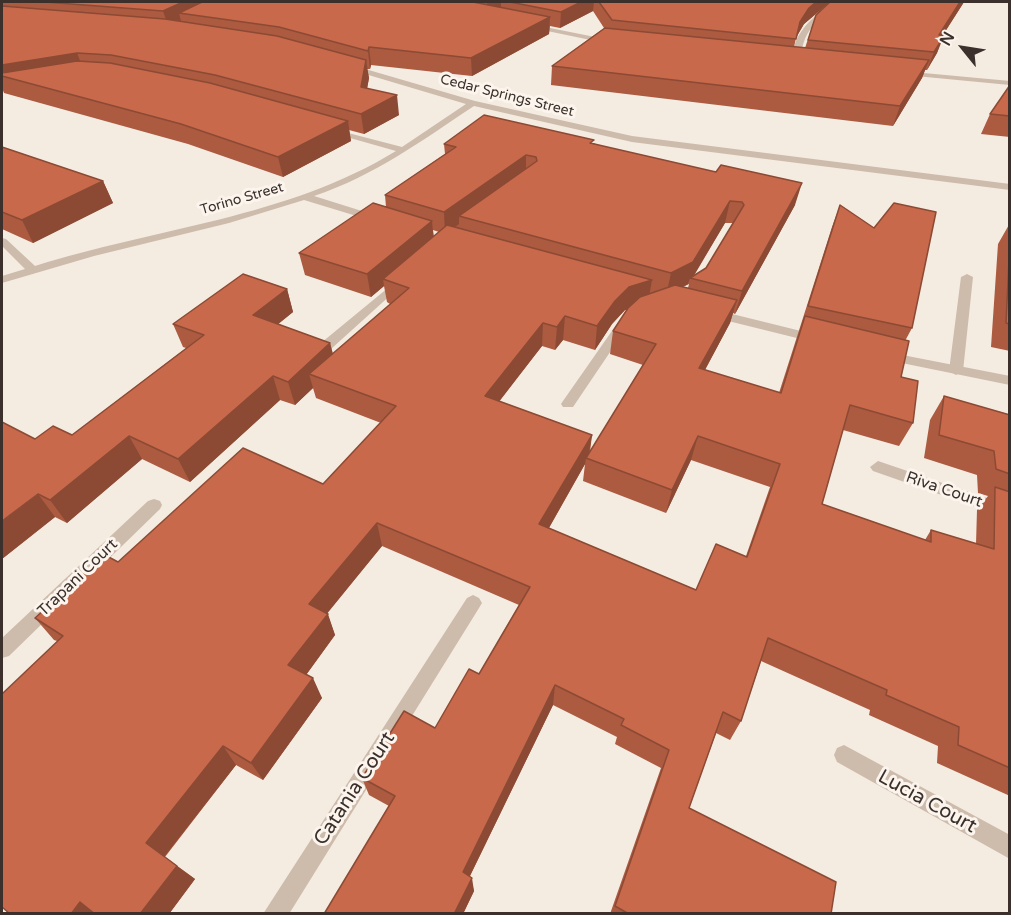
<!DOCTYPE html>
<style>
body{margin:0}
#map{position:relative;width:1011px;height:915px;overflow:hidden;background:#f4ebe1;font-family:"Varela Round",sans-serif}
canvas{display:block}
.frame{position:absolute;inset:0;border:3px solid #3b302b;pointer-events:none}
.north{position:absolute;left:933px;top:18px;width:60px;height:60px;-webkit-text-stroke:4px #fbf5ee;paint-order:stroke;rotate:300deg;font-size:16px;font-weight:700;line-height:24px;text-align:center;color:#3b302b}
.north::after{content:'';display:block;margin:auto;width:21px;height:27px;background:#3b302b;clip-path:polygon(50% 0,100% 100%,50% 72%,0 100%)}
</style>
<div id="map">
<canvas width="1011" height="915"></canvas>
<div class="frame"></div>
<div class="north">N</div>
</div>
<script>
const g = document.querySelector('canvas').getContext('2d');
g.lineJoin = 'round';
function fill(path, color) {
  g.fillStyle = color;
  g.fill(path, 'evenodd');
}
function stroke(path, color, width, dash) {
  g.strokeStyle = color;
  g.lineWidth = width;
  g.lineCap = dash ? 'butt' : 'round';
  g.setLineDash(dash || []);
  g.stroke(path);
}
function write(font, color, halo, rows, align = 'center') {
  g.font = font + ' "Varela Round",sans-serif';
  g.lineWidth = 6;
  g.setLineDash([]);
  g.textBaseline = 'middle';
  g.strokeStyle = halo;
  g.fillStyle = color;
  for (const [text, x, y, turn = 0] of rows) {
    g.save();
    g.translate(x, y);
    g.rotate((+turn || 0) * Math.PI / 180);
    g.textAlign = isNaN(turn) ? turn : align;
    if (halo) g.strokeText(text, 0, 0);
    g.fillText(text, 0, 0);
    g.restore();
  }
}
const lane = new Path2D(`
 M967 274 973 277 963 371 956 375 949 371 961 277Z
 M400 278 406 281 404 283 331 349H321L320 346 321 343Z
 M625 317 631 321 573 407H563L561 404 563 401 621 318Z
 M878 461 1010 506V519L873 471 870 467Z
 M154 499 160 501 162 505 160 509 9 656 2 658V638L148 501Z
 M473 595 479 598 482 603 479 608 289 914H263L467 598Z
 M844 745 1010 835V859L837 762 834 755 837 748Z`);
const street = new Path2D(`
 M833 2H839C815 24 803 28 800 63L793 65C789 36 812 17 833 2Z
 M530 24 610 40 613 42 610 44 528 27Z
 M348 64 475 101 632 136 1010 184V190L632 142 474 106C421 141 376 175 314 196L381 217V221H373L304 200 229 223 94 256 2 283V276L25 269 2 246V238L6 239 35 266C155 228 287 218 396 151L329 132V128L402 147 466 104 345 68Z
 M902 71 1010 81V85L905 75Z
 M712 309 821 336 823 339 817 343 708 316V310Z
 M887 352 1010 376V385L882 359 880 356Z`);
const wall = new Path2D(`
 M2 2H830L804 24 796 38 794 47 805 48 816 15 964 2 943 35 937 53 927 70H925L922 78 893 126 551 85 552 66 604 28 593 11 560 28 550 26 549 34 472 76 371 65 370 69H367L369 78 367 88 399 115 364 134 349 130 351 141 283 177 188 144 4 93 2 88Z
 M1010 85V137L981 134 990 114Z
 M593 143 795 205 735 314 733 313 730 323 705 370 779 393 832 227 840 205 912 328 905 341 901 377 913 423 899 446 843 430 822 504 925 540 931 530 976 544 977 510 988 496 978 493 977 475 924 458 930 420 944 396 1010 415V796L937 763 938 746 869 715 870 710 761 661 741 721 730 740 716 733 689 808 831 914H610L661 768 615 744 617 737 553 705 470 876 474 891 463 914H324L389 806 369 795 362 778 435 728 479 674 519 605 382 546 327 613 335 635 306 675 322 698 263 780 236 765 165 857 195 879 169 914H10L57 641 54 640 35 618 118 562 323 484 381 423 316 398 313 388 295 405 280 400 190 482 142 459 67 523 55 517 2 559 72 435 186 348 183 347 173 324 287 289 293 312 278 324 330 343 333 354 390 304 387 302 384 286 371 297 305 275 299 253 386 207 385 195 445 154 444 144ZM725 223H733L706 268 693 276ZM433 230 439 232 434 237ZM689 284 688 288 683 287ZM625 310H627L613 331 610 354 643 365 590 452 592 435 499 401 542 346 555 350 563 340 595 350 612 324ZM691 460 770 487 746 556 696 590 549 528 585 464 583 481 666 513Z
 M2 147 103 181 113 203 33 243 2 229Z
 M1010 223V351L991 347 998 244Z`);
const shadedWall = new Path2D(`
 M183 2H220L179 13 181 21 169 28 163 11Z
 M487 2H501V7L487 13Z
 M581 2H594L593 11 560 28 561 12Z
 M816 2H830L804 24 795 39 800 22 809 8Z
 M960 2H964L932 52 939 35Z
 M550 17 549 34 472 76 471 58Z
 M944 36 937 53 927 70 934 52Z
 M369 47 371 65 370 69 368 51Z
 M77 53 84 71 2 76V65Z
 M366 60 369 78 364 106 361 87Z
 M929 60 922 78 893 126 900 106Z
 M397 95 399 115 364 134 361 114Z
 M348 121 351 141 283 177 278 157Z
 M526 155V176L459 216V224L445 234 444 212Z
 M103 181 113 203 33 243 22 220Z
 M802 183 795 205 735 314 742 291Z
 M730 201 725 223 692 279 690 278 688 284 666 296 671 273Z
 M432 221 434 243 383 279 384 286 371 297 367 274Z
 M652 280 648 302 625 310 612 324 595 350 597 326 615 301 629 287Z
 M287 289 293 312 261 338 253 315Z
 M737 300 730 323 693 392 699 368Z
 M565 316 563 340 555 350 557 327Z
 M543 323 542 346 485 420V396Z
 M330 343 336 367 309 374 313 388 295 405 288 382Z
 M273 376 280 400 190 482 178 459Z
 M592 435 588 459 586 458 585 464 538 547 539 524Z
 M129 436 142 459 67 523 50 500Z
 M698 436 691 460 666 513 672 490Z
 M38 494 55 517 2 559V521Z
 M377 523 382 546 317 626 309 604Z
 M328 614 335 635 298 686 288 665Z
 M313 678 322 698 263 780 251 763Z
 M555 685 553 705 465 886 463 872Z
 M223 746 236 765 164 857 146 843Z
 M177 866 195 879 169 914H140Z
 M472 878 474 891 463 914H454Z
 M80 902 102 914H71Z`);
const building = new Path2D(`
 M45 2H183L163 11Z
 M202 2H473L550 17 471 58 369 47 368 51 279 27 179 13Z
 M510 2H581L561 12Z
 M599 2H816L809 8 800 22 796 39 612 20Z
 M830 2H960L939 35 944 36 934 52 808 40 816 15Z
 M2 6 165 19 277 36 366 60 361 87 397 95 361 114 215 75 111 55 77 53 2 65Z
 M605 28 929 60 900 106 552 66Z
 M77 61 110 63 210 83 348 121 278 157 181 124 2 76V73Z
 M1010 85V116L990 114Z
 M484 115 594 140 590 143 716 172 721 165 802 183 742 291 690 278 706 268 744 205 742 202 730 201 693 262 671 273 459 216 537 161 536 157 526 155 444 212 385 195 456 147 444 144Z
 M2 147 103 181 22 220 2 212Z
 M373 203 432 221 367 274 299 253Z
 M894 203 936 212 912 328 808 306 840 205 874 228Z
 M447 225 652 280 629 287 615 301 597 326 565 316 557 327 543 323 485 396 592 435 539 524 696 590 716 544 747 557 780 464 698 436 672 490 586 458 656 344 613 331 628 308 640 297 675 285 737 300 699 368 781 393 805 316 909 341 901 377 918 381 913 423 850 405 822 504 931 542V530L994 549 995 487 1010 492V768L958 745 959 727 886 695 887 690 768 638 741 721 723 712 689 808 836 882 831 914H629L615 906 669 750 621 725 624 719 555 685 463 872 472 878 454 914H324L395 796 362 778 404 711 435 728 469 669 479 674 530 587 377 523 309 604 328 614 288 665 313 678 251 763 223 746 146 843 177 866 140 914H95L80 902 71 914H10L2 907V694L63 636 35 618 105 555 118 562 243 448 323 484 396 406 309 374 409 288 383 279Z
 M1010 240V324L1006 323Z
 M243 274 287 289 253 315 330 343 288 382 273 376 178 459 129 436 50 500 38 494 2 521V422L35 439 53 426 72 435 204 335 173 324Z
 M944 396 1010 415V474L996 469 994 451 939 435Z`);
const farStreetnames = [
 ["Cedar Springs Street",507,96,14],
 ["Torino Street",242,199,-16]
];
const streetNames = [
 ["Riva Court",944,490,19],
 ["Trapani Court",78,578,-44]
];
const nearStreetnames = [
 ["Catania Court",355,789,-57],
 ["Lucia Court",927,802,29]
];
fill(lane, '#cdbbac');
fill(street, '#cdbbac');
fill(wall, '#ac5a40');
fill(shadedWall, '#8c4a34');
fill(building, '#c8694b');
stroke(building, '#8c4a34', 1.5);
write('14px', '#3b302b', '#fbf5ee', farStreetnames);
write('16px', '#3b302b', '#fbf5ee', streetNames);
write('20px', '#3b302b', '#fbf5ee', nearStreetnames);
</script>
